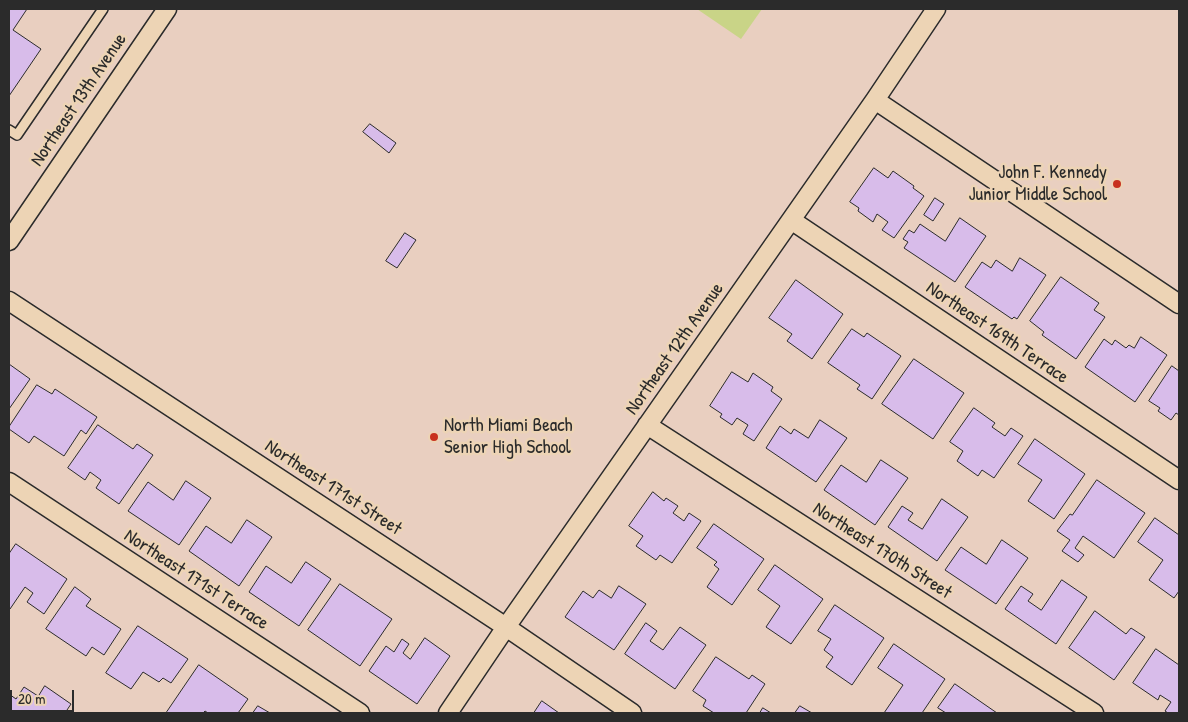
<!DOCTYPE html>
<style>
body{margin:0}
#map{position:relative;width:1188px;height:722px;overflow:hidden;background:#e9cfc0;font-family:"Patrick Hand",sans-serif}
canvas{display:block}
.frame{position:absolute;inset:0;border:10px solid #2b2b2b;pointer-events:none}
.scale{position:absolute;left:10px;top:690px;width:64px;height:22px;box-sizing:border-box;border:2px solid #2b2b2b;border-top:0;padding-left:6px;font-size:15px;line-height:18px;white-space:nowrap;color:#2b2b2b;-webkit-text-stroke:4px #edd4b5;paint-order:stroke}
</style>
<div id="map">
<canvas width="1188" height="722"></canvas>
<div class="frame"></div>
<div class="scale">20 m</div>
</div>
<script>
const g = document.querySelector('canvas').getContext('2d');
g.lineJoin = 'round';
function fill(path, color) {
  g.fillStyle = color;
  g.fill(path, 'evenodd');
}
function stroke(path, color, width, dash) {
  g.strokeStyle = color;
  g.lineWidth = width;
  g.lineCap = dash ? 'butt' : 'round';
  g.setLineDash(dash || []);
  g.stroke(path);
}
function write(font, color, halo, rows, align = 'center') {
  g.font = font + ' "Patrick Hand",sans-serif';
  g.lineWidth = 5;
  g.setLineDash([]);
  g.textBaseline = 'middle';
  g.strokeStyle = halo;
  g.fillStyle = color;
  for (const [text, x, y, turn = 0] of rows) {
    g.save();
    g.translate(x, y);
    g.rotate((+turn || 0) * Math.PI / 180);
    g.textAlign = isNaN(turn) ? turn : align;
    if (halo) g.strokeText(text, 0, 0);
    g.fillText(text, 0, 0);
    g.restore();
  }
}
const green = new Path2D(`
 M697 9H762L741 39Z`);
const building = new Path2D(`
 M9 9H27L13 30 41 49 9 96Z
 M370 124 396 143 389 153 363 132Z
 M874 168 888 178 893 171 914 186 913 188 924 196 894 238 882 230 888 222 877 214 873 222 858 211 859 208 850 202Z
 M935 198 944 204 933 221 924 215Z
 M960 218 986 236 955 282 904 248 908 242 903 239 909 230 914 233 920 224 945 241Z
 M405 233 416 240 397 268 386 261Z
 M1020 258 1046 275 1017 319 1014 317 1012 319 965 287 982 262 991 268 996 260 1012 271Z
 M1061 277 1099 303 1094 310 1105 317 1076 359 1042 335 1044 332 1030 321Z
 M796 280 843 314 812 359 787 341 792 334 769 318Z
 M852 329 864 337 867 333 901 356 872 399 857 389 860 385 828 363Z
 M1141 337 1167 355 1135 402 1085 367 1104 339 1112 345 1115 340 1126 348 1129 345 1134 348Z
 M914 359 964 393 933 439 882 404Z
 M9 364 30 379 9 409Z
 M1172 366 1179 371V415L1176 413 1171 420 1158 411 1160 408 1149 401Z
 M732 372 748 382 753 373 773 387 771 391 782 399 754 441 743 434 748 425 737 418 732 425 720 417 722 414 710 406Z
 M37 385 52 394 55 389 97 417 86 434 81 430 64 456 34 436 29 443 9 429V427Z
 M974 408 995 423 992 427 1005 436 1011 428 1023 436 994 478 982 470 978 476 957 461 963 451 950 442Z
 M820 420 847 438 816 482 766 448 780 426 791 434 794 429 808 438Z
 M98 425 133 449 137 444 153 455 119 504 96 488 101 480 90 472 85 480 68 468Z
 M1035 439 1085 474 1054 519 1028 501 1042 480 1018 464Z
 M881 460 908 478 875 525 824 490 841 465 866 482Z
 M1097 480 1145 513 1114 558 1083 536 1075 548 1084 555 1078 562 1062 551 1070 540 1057 531 1070 514 1072 515Z
 M186 481 211 498 179 545 128 511 148 482 173 500Z
 M653 492 664 501 666 498 678 506 673 513 684 521 689 513 701 521 672 563 660 555 656 560 636 546 643 536 629 526Z
 M942 499 968 517 937 561 888 527 902 506 913 513 908 520 922 529Z
 M1155 518 1179 535V591L1174 598 1149 580 1163 560 1138 542Z
 M247 520 272 537 239 586 189 551 206 526 231 543Z
 M714 524 764 559 732 605 707 587 719 569 714 565 717 562 697 548Z
 M1002 540 1028 558 996 604 945 570 961 547 986 564Z
 M16 544 67 579 44 614 27 602 33 593 25 587 10 609 9 608V554Z
 M306 562 331 579 299 626 249 592 266 566 291 583Z
 M775 565 823 599 791 644 766 627 780 606 758 590Z
 M1062 580 1087 597 1056 644 1005 609 1021 586 1033 594 1028 601 1041 610Z
 M340 584 392 619 360 666 308 630Z
 M619 586 646 604 614 650 565 617 583 591 593 598 599 590 611 598Z
 M75 587 91 599 86 606 121 629 104 655 92 647 86 656 46 629Z
 M835 605 884 638 852 685 826 667 833 657 824 650 831 639 818 631Z
 M1095 611 1126 634 1131 628 1145 637 1114 680 1069 648Z
 M646 623 657 631 650 641 663 650 680 627 706 645 675 689 625 654Z
 M138 626 188 659 171 683 163 678 159 682 143 672 131 689 106 673Z
 M425 638 450 656 417 704 369 671 386 646 394 652 402 639 409 644 403 653 410 659Z
 M894 644 945 679 922 713H884L903 685 878 668Z
 M1156 649 1179 665V713H1168L1165 711 1171 702 1160 695 1158 700 1133 683Z
 M716 657 749 679 752 675 765 684 746 713H714L703 706 706 700 693 691Z
 M199 665 248 699 238 713H208L205 711 203 713H168L167 712Z
 M955 684 997 713H946L938 708Z
 M45 686 71 704 65 713H9V694L16 699 24 687 38 696Z
 M542 701 559 713H534Z
 M258 706 270 713H253Z
 M800 706 812 713H795Z
 M763 708 771 713H760Z`);
const service = new Path2D(`
 M9 130 17 135 103 9`);
const minor = new Path2D(`
 M875 100 1179 304
 M791 220 1179 480
 M9 241 167 9
 M9 301 506 627 632 713
 M647 425 1094 713
 M9 482 360 713
 M448 713 506 627 875 100 936 9`);
const markers = [
 [1117,184,5,"#c8321e"],
 [434,437,5,"#c8321e"]
];
const streetNames = [
 ["Northeast 13th Avenue",79,100,-56],
 ["Northeast 169th Terrace",997,333,34],
 ["Northeast 12th Avenue",675,349,-55],
 ["Northeast 171st Street",333,488,33],
 ["Northeast 170th Street",882,551,33],
 ["Northeast 171st Terrace",196,580,33]
];
const poiNames = [
 ["John F. Kennedy",1107,173],
 ["Junior Middle School",1107,195],
 ["North Miami Beach",444,426,"left"],
 ["Senior High School",444,448,"left"]
];
fill(green, '#c9d487');
fill(building, '#d8bcea');
stroke(building, '#2b2b2b', 1);
stroke(service, '#2b2b2b', 12);
stroke(minor, '#2b2b2b', 21);
stroke(service, '#edd4b5', 9);
stroke(minor, '#edd4b5', 18);
for (const [x, y, r, color] of markers) {
  const dot = new Path2D();
  dot.arc(x, y, r, 0, 2 * Math.PI);
  g.fillStyle = color;
  g.fill(dot);
  stroke(dot, '#edd4b5', 2);
}
write('19px', '#2b2b2b', '#edd4b5', streetNames);
write('19px', '#2b2b2b', '#edd4b5', poiNames, 'right');
</script>
